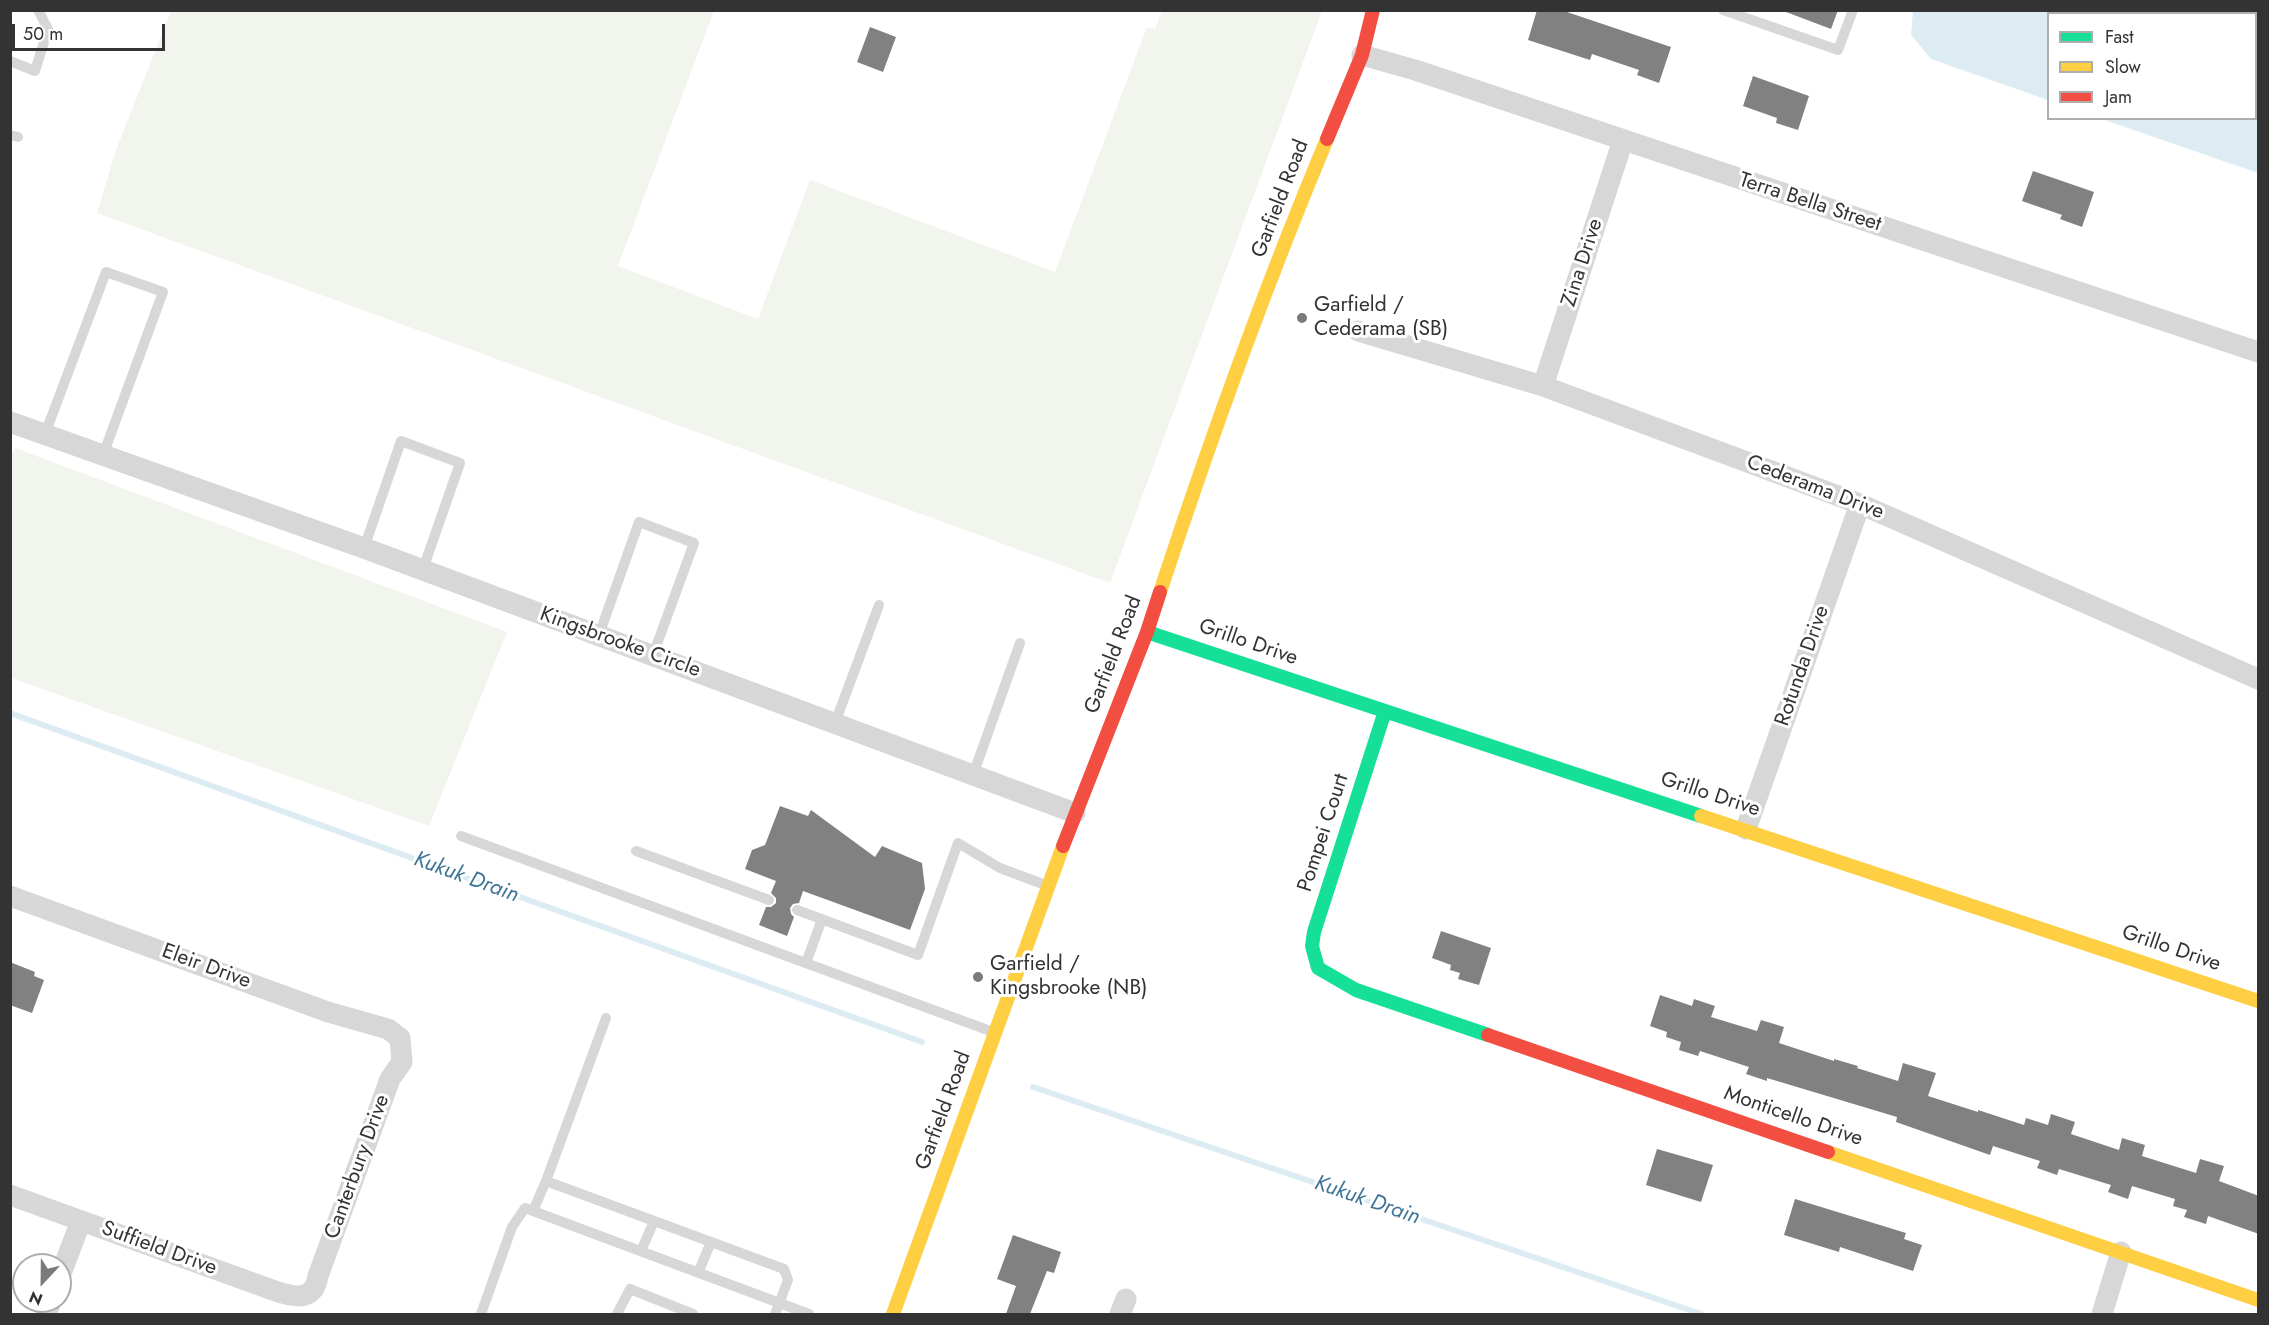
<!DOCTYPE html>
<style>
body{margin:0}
#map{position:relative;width:2269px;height:1325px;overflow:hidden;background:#fff;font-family:Jost,sans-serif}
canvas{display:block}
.frame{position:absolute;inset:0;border:12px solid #333;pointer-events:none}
.legend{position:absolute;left:2047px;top:12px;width:210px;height:108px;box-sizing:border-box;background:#fff;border:2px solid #adadad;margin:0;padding:8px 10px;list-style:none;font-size:18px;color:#333}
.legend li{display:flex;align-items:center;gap:12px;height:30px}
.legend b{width:30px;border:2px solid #adadad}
.north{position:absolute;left:12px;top:1253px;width:60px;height:60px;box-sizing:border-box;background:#fff;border:2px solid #adadad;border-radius:50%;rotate:202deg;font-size:16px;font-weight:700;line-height:24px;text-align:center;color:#333}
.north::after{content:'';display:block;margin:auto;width:21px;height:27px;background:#7a7a7a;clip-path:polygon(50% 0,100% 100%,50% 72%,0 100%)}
.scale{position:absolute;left:12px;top:24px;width:153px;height:27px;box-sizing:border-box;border:3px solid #333;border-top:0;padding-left:8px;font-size:18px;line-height:21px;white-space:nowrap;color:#333;-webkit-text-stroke:4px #fff;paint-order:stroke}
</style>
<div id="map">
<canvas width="2269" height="1325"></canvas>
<div class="frame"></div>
<ul class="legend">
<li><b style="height:8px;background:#16e098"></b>Fast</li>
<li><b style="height:8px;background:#ffcf43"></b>Slow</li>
<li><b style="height:8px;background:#f24e42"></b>Jam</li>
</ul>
<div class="north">N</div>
<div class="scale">50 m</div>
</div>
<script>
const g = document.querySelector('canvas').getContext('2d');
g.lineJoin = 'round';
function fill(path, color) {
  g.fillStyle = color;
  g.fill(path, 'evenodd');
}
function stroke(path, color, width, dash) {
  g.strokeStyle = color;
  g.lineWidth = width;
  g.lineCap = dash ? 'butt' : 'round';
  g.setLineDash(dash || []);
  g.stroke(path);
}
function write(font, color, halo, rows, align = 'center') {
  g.font = font + ' Jost,sans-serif';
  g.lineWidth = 6;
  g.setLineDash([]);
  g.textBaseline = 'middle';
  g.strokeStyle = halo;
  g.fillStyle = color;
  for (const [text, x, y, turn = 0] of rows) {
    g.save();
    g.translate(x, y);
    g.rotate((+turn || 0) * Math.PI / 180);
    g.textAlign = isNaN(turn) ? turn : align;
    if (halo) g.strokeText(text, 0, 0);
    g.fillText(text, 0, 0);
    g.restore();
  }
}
const green = new Path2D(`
 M171 11H714L618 266 758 319 810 180 1055 272 1147 27 1155 29 1162 11H1322L1110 583 97 213 116 150Z
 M15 448 507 632 429 826 11 678 10 459Z`);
const water = new Path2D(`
 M2117 10 2126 13 2048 14V100L1931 59 1911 35 1913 11Z
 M2256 57 2258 58V173L2102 119 2256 118Z`);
const stream = new Path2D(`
 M10 713 922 1042
 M1033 1087 1701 1314`);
const building = new Path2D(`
 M1537 10H1561L1671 47 1659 83 1637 75 1639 70 1592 54 1590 60 1528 40Z
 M1787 10H1838L1831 29 1786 12Z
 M870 27 896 37 883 72 857 62Z
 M1753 76 1809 96 1798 130 1776 123 1777 118 1743 106Z
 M2033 171 2094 192 2082 227 2060 219 2062 215 2022 201Z
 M780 806 808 816 811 810 875 857 882 846 922 863 925 889 910 930 803 891 799 903 793 904 790 908 791 914 794 917 787 936 759 925 766 907H771L776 903V898L771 893 776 881 745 869 752 850 765 845Z
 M1441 931 1491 948 1479 985 1458 979 1460 973 1450 970 1451 965 1432 958Z
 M10 962 35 972 34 976 44 980 32 1013 10 1005Z
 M1660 995 1692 1006 1694 999 1715 1006 1711 1017 1757 1031 1761 1020 1784 1027 1779 1043 1834 1061V1059L1858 1066 1857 1068 1898 1081 1903 1063 1936 1073 1928 1096 1978 1112V1110L2024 1125 2026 1118 2048 1125 2051 1114 2075 1122 2071 1134 2119 1150 2122 1138 2145 1145 2142 1156 2196 1173 2200 1159 2224 1166 2219 1181 2259 1196V1234L2208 1216 2206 1224 2184 1217 2187 1210 2173 1206 2175 1199 2132 1186 2128 1199 2108 1192 2111 1185 2059 1169 2057 1175 2037 1168 2040 1161 1993 1146 1990 1155 1896 1122 1897 1117 1767 1078V1081L1746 1074 1749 1067 1700 1051 1698 1056 1679 1050 1681 1042 1666 1037 1667 1032 1650 1026Z
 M1657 1149 1713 1165 1701 1202 1646 1185Z
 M1795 1199 1906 1233 1904 1239 1922 1245 1913 1271 1840 1247 1839 1252 1784 1235Z
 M1013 1235 1061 1252 1054 1273 1047 1271 1030 1314H1006L1016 1286 997 1279Z`);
const lane = new Path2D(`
 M1723 10 1838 50 1853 10
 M10 61 35 71 48 29 38 10
 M10 135 18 137
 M45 434 106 272 163 292 103 455
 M364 548 401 441 460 463 423 569
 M599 635 639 522 694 543 653 655
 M835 723 879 605
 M973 775 1020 643
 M461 836 993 1032
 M636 851 769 900
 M797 910 918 955 958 843 1000 868 1048 886
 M806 963 822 919
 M606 1018 546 1181 784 1269 788 1280 775 1314
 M533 1211 546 1181
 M641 1251 654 1221
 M698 1273 711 1242
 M481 1314 512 1227 525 1208 809 1314
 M617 1314 630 1289 693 1314`);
const street = new Path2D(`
 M1362 55 1415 70 2258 352
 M1358 331 1543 386 1860 504 2258 679
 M1543 386 1623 140
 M10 422 364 548 1075 813
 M1746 829 1860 504
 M10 896 328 1012 388 1029 400 1038 402 1062 390 1079 318 1276C314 1300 298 1298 278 1292L10 1195
 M60 1276 81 1221
 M46 1314 51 1301
 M1120 1314 1126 1299
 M2102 1314 2121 1252`);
const fast = new Path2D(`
 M1147 632 1701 816
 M1385 711 1314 932 1312 946 1318 968 1356 990 1488 1035`);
const slow = new Path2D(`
 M1160 592C1210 440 1265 287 1327 139
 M1701 816 2258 1001
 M1828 1152 2258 1300
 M893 1314 1063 846`);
const jam = new Path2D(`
 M1327 139 1362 55 1373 10
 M1063 846 1147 632 1160 592
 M1488 1035 1828 1152`);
const markers = [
 [1302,318,6,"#7a7a7a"],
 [978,977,6,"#7a7a7a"]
];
const streetNames = [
 ["Garfield Road",1281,199,-69],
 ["Terra Bella Street",1810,203,18],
 ["Zina Drive",1583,263,-72],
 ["Cederama Drive",1815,488,21],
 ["Kingsbrooke Circle",620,643,20],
 ["Grillo Drive",1248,643,19],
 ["Garfield Road",1114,655,-69],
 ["Rotunda Drive",1803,666,-71],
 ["Grillo Drive",1710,795,18],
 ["Pompei Court",1324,833,-72],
 ["Grillo Drive",2171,949,19],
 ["Eleir Drive",206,967,20],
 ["Garfield Road",944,1111,-70],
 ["Monticello Drive",1793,1117,19],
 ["Canterbury Drive",358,1167,-70],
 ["Suffield Drive",159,1249,20]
];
const poiNames = [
 ["Garfield /",1314,306],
 ["Cederama (SB)",1314,330],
 ["Garfield /",990,965],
 ["Kingsbrooke (NB)",990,989]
];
const waterNames = [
 ["Kukuk Drain",466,878,20],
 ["Kukuk Drain",1367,1201,19]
];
fill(green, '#f1f5ed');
fill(water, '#ddebf3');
stroke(stream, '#ddebf3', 6);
fill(building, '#818181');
stroke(lane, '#d7d7d7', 10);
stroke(street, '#d7d7d7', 21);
stroke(fast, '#16e098', 14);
stroke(slow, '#ffcf43', 14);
stroke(jam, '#f24e42', 14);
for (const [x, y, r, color] of markers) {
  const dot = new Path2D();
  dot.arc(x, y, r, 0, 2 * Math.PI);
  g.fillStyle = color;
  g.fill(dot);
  stroke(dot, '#fff', 2);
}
write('21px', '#333', '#fff', streetNames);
write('21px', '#333', '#fff', poiNames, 'left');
write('italic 22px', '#3f7597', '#fff', waterNames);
</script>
